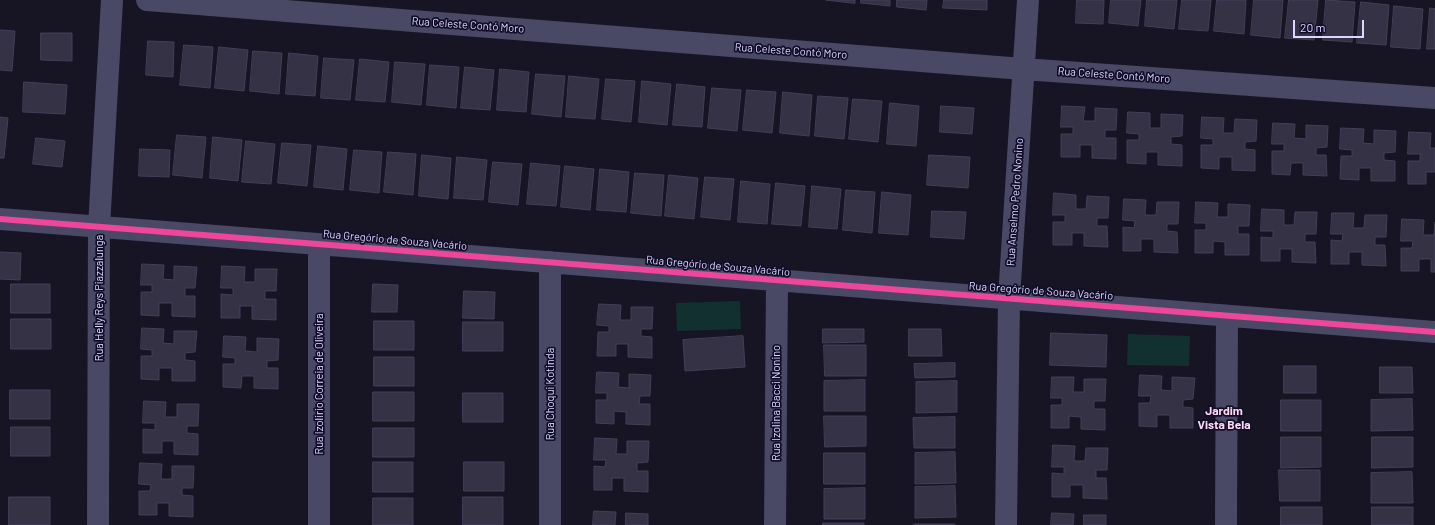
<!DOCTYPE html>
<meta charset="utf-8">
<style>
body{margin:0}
#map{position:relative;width:1435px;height:525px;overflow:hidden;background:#171424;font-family:Barlow,sans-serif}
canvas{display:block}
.scale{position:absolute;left:1293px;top:20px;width:71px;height:18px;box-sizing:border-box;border:2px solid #dad7ff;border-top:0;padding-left:5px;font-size:12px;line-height:14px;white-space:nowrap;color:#dad7ff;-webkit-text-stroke:3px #120e2a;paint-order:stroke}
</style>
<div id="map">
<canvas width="1435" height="525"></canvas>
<div class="scale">20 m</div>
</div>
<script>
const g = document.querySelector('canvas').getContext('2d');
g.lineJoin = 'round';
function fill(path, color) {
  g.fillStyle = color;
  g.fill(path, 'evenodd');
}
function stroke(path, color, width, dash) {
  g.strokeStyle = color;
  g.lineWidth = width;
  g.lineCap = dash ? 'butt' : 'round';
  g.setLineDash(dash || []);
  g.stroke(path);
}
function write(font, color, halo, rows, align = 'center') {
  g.font = font + ' Barlow,sans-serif';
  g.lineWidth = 3.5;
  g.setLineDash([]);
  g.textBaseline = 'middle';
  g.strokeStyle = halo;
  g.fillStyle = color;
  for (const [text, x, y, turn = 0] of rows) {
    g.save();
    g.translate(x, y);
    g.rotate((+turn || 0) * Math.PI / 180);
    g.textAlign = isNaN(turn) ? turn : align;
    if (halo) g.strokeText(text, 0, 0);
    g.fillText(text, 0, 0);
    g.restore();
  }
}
const green = new Path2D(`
 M740 301 741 329 677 331 676 303Z
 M1128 334 1190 336 1189 366 1127 365Z`);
const building = new Path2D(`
 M826 0H855V3Z
 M861 0H890V6L861 3Z
 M897 0H927L926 10 897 7Z
 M944 0H987V10L943 8Z
 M1077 0H1104L1103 24 1076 23Z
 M1111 0H1141L1138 26 1109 23Z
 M1147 0H1177L1174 29 1145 26Z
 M1182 0H1211L1208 31 1179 29Z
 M1217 0H1246L1244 34 1214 31Z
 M1254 0H1283L1280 38 1251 35Z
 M1289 0H1318L1314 40 1285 38Z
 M1326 0 1355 2 1352 42 1323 40Z
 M1361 2 1389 5 1386 45 1357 43Z
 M1394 6 1423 9 1420 49 1391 47Z
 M1430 8 1435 9V49H1427Z
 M0 30 15 31 12 71 0 70Z
 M41 33H72V61L41 60Z
 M148 41 174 42 173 77 146 75Z
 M184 45 213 47 210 88 180 85Z
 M219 47 248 50 244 91 215 88Z
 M253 51 282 53 279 94 250 91Z
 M289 53 318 56 315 96 286 94Z
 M324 58 354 60 350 100 321 98Z
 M360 59 389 62 385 102 356 100Z
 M395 62 425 64 421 105 392 102Z
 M430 65 459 67 456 108 427 105Z
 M465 67 494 70 490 110 461 108Z
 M500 69 529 72 526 112 497 110Z
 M536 74 565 76 561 117 532 114Z
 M569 76 599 79 595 119 566 117Z
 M606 79 635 81 631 122 602 119Z
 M642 81 671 84 667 125 639 122Z
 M24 82 67 85 65 114 23 112Z
 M677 84 705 87 702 127 673 125Z
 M712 88 741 90 737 131 708 128Z
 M747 90 776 92 772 133 743 130Z
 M783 92 812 95 809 136 780 133Z
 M818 96 848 98 844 139 815 136Z
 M853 99 882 101 878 142 849 139Z
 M890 103 919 106 916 146 887 144Z
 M941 106 974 108 972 134 940 132Z
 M1062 106 1085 107 1083 121H1095V108L1117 109 1116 130H1105V138H1116V159L1092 158V145H1080V157H1061V134H1073V127H1061Z
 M1128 112 1150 113V128H1161V114L1183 115 1182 136 1171 137V144L1182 145V166L1158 165V152H1146V164L1127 163V140H1139V134L1127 133Z
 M0 117 8 118 4 158H0Z
 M1202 117 1224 118 1223 133H1234L1235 119 1257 120 1256 141 1245 142V149L1255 150V171L1232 170V157H1219V169L1201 168V145H1213V139L1201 138Z
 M1273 123 1295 124 1294 138 1306 139V125L1328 126 1327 147 1316 148V155H1326L1327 176 1303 175V163H1291L1290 175 1272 174V151H1284V144H1272Z
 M1341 128 1364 129 1363 143 1374 144V130L1396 131 1395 152 1384 153V160L1395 161V181H1371V168H1359V180L1340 179 1341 156H1352V150L1340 149Z
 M1409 132 1431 133 1430 148H1435V172H1426V184H1408V161H1420V154H1408Z
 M177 135 206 137 202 178 173 175Z
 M213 137 242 140 238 181 210 178Z
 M36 138 65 141 62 167 33 164Z
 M246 141 275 144 271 184 242 182Z
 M282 143 311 145 307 186 278 183Z
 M318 146 347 149 343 190 314 187Z
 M140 149 170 150 169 177 139 176Z
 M354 150 382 152 379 193 350 190Z
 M388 152 416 154 413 195 384 192Z
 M422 155 451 158 448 199 419 196Z
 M929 155 970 157 968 188 927 185Z
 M457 157 487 160 483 200 454 198Z
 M493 162 522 164 518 205 489 202Z
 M531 163 560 166 556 206 527 204Z
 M565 166 594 169 590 210 561 207Z
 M600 169 629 172 626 212 597 210Z
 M635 173 664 175 661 216 631 213Z
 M669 175 698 178 694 219 665 216Z
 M705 177 734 179 730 220 701 217Z
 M741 181 770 184 767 224 738 222Z
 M776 183 805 186 801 226 772 224Z
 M812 186 841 189 837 229 809 227Z
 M846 190 875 192 872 233 843 230Z
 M882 192 911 195 908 235 879 233Z
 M1054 193 1076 195V209H1086L1087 196 1109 197 1108 218H1097V226H1107L1108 247 1084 246V233H1072V245H1053V222H1065V215H1053Z
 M1124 199 1146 200 1145 215H1156L1157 202H1179L1178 224H1167V231L1177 232 1178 253 1154 252V239H1141V251H1123V227L1134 228 1135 221 1123 220Z
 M1196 202 1218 203 1217 217H1228V204L1250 205 1249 226H1238V234H1249V255H1225V242L1213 241V253H1195V230H1206V223H1195Z
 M1262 209 1284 210V225H1294L1295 212H1317L1316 234H1305V242H1315L1316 263 1292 262V249H1280V261H1261V237L1273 238V231H1261Z
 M932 211 966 212 964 239 931 237Z
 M1332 213H1354L1353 228H1364L1365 215H1387L1386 237H1375V245H1385L1386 266 1362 265V252H1349V264H1331V240L1342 241 1343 234H1331Z
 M1402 219 1424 220 1423 235H1434L1435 222V272H1431V259H1419V271H1401V248H1412L1413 241H1401Z
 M0 252 21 253 20 280 0 279Z
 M142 264 164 265 163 279 174 280V266L197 267 195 288H185V296H195V317L172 316V303H159V316L141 315V292H152V285H141Z
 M222 266 245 267 244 282H255V269H277L276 291H265V299H276V320L252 319V306H240V318H221V294L233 295V288H221Z
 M11 284H50V313H11Z
 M373 284 398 285 397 312H372Z
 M464 291 495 292 494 319 463 318Z
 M599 304 621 305 620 320H631V307H653L652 329H641V336L652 337V358L628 357V344H616V356H597L598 332H609V326L597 325Z
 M11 319H51V349H11Z
 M374 321H414V350H374Z
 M463 322H503V351H463Z
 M142 328 164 329 163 343 174 344V331H197L195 352 185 353V360L195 361V381H172V368H159V380L141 379V356H152V350L141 349Z
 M823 329H864V342L823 343Z
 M909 329H941L942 356H909Z
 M1051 333 1107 335 1106 367 1050 365Z
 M224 336 246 337 245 351 257 352V338L279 339 278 360 267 361V368H278V389L254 388V376H242L241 388 223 387V364H235V358L223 357Z
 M743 336 745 367 685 371 683 340Z
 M824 345H866V376H825Z
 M374 357H414V386H374Z
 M955 363V377L915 378 914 364Z
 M1284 366H1316V393H1284Z
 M1380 367H1412L1413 393H1380Z
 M597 372 619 373 618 387 629 388V374L651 375 650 396H640L639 404H650V425L626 424V412L614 411V424L596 423V400H607V393H596Z
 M1140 375 1162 376 1161 390 1172 391V377L1195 378 1193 399 1183 400V407L1193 408V428H1170V415H1157V427L1139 426V403H1150L1151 396H1139Z
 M1052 377H1074L1073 392H1084V379H1106L1105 401H1094V409H1105V430L1081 429V417L1069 416V428H1051V405H1062V398H1051Z
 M865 380V411H824V381Z
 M957 381V412L916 413V382Z
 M10 390H50V419H10Z
 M373 392H414V421H373Z
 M463 393H503V422H463Z
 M1412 399 1413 430 1371 431V400Z
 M1281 400H1321V431H1281Z
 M144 401 166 402 165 417H177V404H199L198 426H187V433L198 434V455L174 454V441H162V453H143V429L155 430V423H143Z
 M824 416H866V446L825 447Z
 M955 417V448H914L913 418Z
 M11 427H50V456H11Z
 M373 428H414V457H373Z
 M1281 437H1321V467L1281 468Z
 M1372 437H1413V467L1372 468Z
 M595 438 617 439 616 454H627V441H649L648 462 637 463V471H648V492L624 491V478H612V490H594V466L605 467 606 460H594Z
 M1053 445 1075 446 1074 461H1085L1086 448H1108L1107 470H1096V478H1106L1107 499 1083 498V485H1070V497H1052V473L1064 474V467H1052Z
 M955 452 956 483 915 484V453Z
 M824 453H865V484H824Z
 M373 462H413V492H373Z
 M464 462H504V491H464Z
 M140 463 162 464 161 479H172V466H194L193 488H182V495L193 496V517L169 516V503H157V515H139V491H150L151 485 139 484Z
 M1279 470H1320V501H1280Z
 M1412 472 1413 503H1371V473Z
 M955 486 956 517 915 518V487Z
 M865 488V519H824V489Z
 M9 497H50V525H9Z
 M463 497H503V525H463Z
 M373 498H413V525H373Z
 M1281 507H1322V525H1281Z
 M1372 507H1413V525H1372Z
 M594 511 616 512 615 525H593Z
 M626 513 648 514V525H626Z
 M1052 513 1074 514 1073 525H1051Z
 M1084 515H1106V525H1084Z
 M823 523H864V525H823Z
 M914 524H955V525H914Z`);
const minor = new Path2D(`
 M147 0 1023 69 1435 98
 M0 219 1435 332
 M98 525 99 227 112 0
 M319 525V244
 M550 525V262
 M775 525 777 280
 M1006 525 1009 298 1028 0
 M1226 525 1227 316`);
const cycleway = new Path2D(`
 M0 219 1435 332`);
const streetNames = [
 ["Rua Celeste Contó Moro",468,25,4],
 ["Rua Celeste Contó Moro",791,51,4],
 ["Rua Celeste Contó Moro",1114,75,4],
 ["Rua Anselmo Pedro Nonino",1015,202,-86],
 ["Rua Gregório de Souza Vacário",395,240,5],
 ["Rua Gregório de Souza Vacário",718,266,5],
 ["Rua Gregório de Souza Vacário",1041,291,4],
 ["Rua Helly Reys Piazzalunga",99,298,-90],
 ["Rua Izolirio Correia de Oliveira",319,384,-90],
 ["Rua Choqui Kotinda",550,394,-90],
 ["Rua Izolina Bacci Nonino",776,403,-90]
];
const neighbourhoodNames = [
 ["Jardim",1224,411],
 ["Vista Bela",1224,425]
];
fill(green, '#123030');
fill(building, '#353246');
stroke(building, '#433f58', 1);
stroke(minor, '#494965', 22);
stroke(cycleway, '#ed469a', 6);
write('11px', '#dad7ff', '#120e2a', streetNames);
write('bold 12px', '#ffd9f2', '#120e2a', neighbourhoodNames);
</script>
